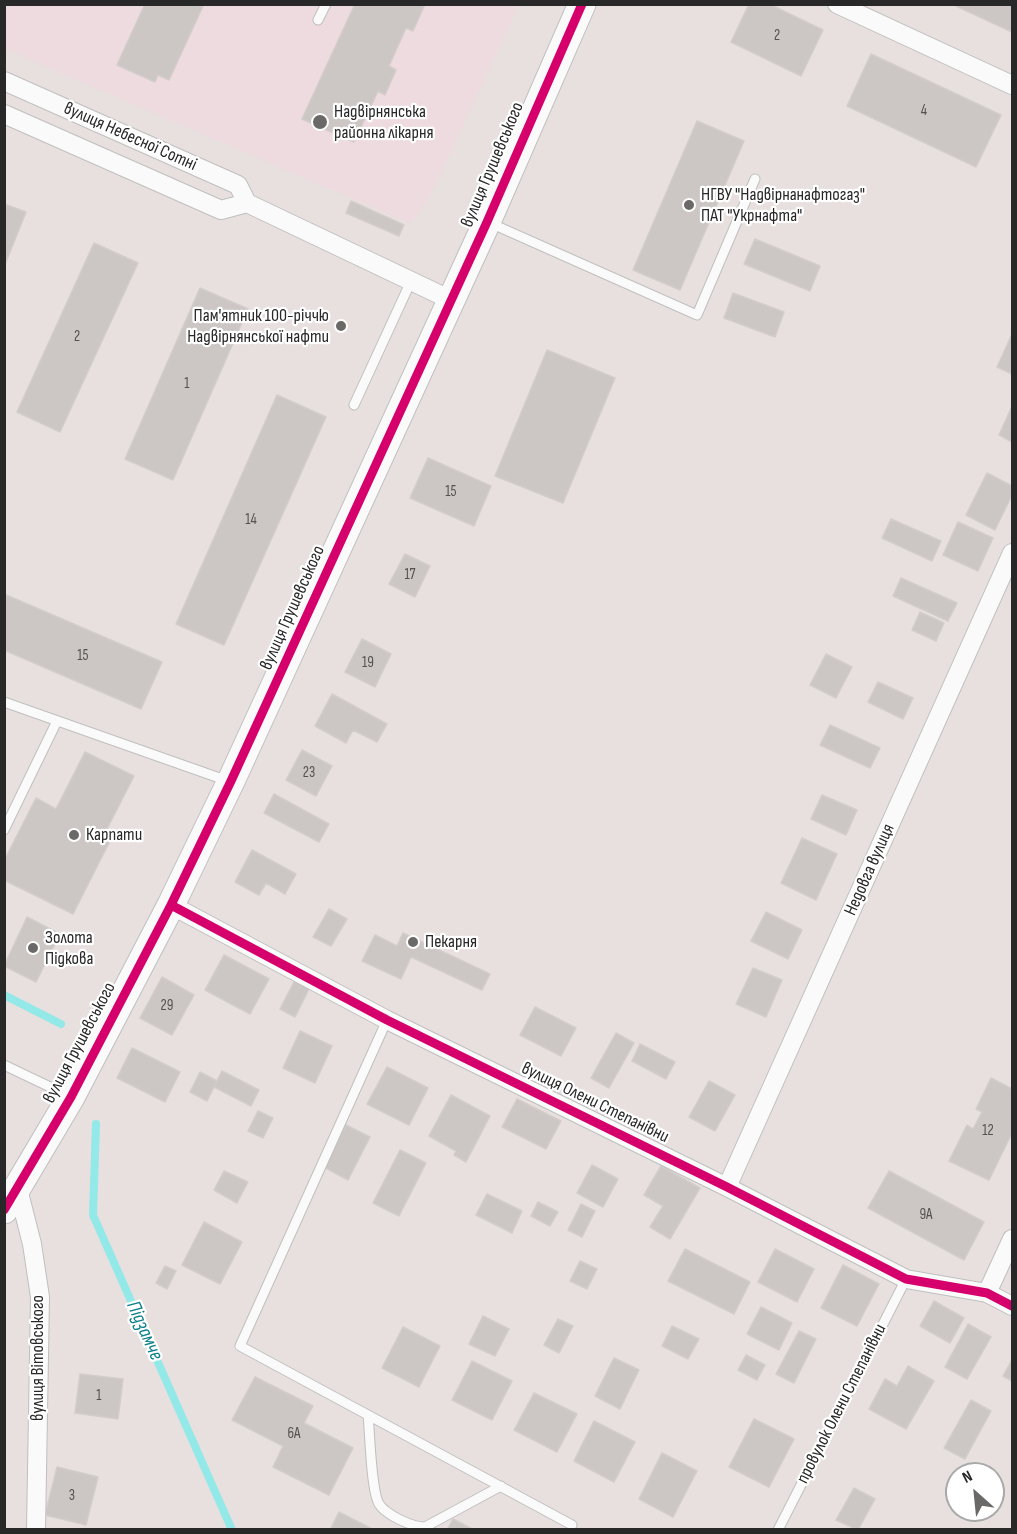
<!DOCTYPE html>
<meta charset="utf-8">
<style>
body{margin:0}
#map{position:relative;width:1017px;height:1534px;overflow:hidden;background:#e7e0de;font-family:"Sofia Sans Condensed",sans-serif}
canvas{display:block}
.frame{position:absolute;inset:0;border:6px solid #282828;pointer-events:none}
.north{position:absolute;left:945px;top:1462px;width:60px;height:60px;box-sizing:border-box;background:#fff;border:2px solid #a9a9a9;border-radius:50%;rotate:333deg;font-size:16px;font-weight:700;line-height:24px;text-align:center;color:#282828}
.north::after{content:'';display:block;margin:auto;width:21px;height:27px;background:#6b6868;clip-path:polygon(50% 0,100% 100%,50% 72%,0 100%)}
</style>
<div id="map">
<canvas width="1017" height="1534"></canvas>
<div class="frame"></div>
<div class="north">N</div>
</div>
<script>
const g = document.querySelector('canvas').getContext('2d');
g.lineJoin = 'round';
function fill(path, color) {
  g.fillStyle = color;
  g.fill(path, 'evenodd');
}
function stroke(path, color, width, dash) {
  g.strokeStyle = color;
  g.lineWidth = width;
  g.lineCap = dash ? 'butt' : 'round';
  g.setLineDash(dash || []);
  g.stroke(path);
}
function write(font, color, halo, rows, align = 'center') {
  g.font = font + ' "Sofia Sans Condensed",sans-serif';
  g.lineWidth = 4.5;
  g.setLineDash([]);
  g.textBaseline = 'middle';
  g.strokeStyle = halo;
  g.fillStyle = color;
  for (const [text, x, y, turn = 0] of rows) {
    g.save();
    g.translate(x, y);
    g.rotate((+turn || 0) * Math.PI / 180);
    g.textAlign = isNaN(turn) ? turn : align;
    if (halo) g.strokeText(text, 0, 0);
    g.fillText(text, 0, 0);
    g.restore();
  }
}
const medical = new Path2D(`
 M5 5H519L431 195 411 224 5 49Z`);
const stream = new Path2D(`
 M4 995 61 1024
 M96 1124 93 1215 232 1530`);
const building = new Path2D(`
 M145 4 203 6 169 80 158 75 155 82 117 65Z
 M355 4H425L413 31 406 28 389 66 396 70 385 95 378 91 354 142 302 119Z
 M749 4H769L823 30 801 76 731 42Z
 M957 4H1012V32L956 6Z
 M871 54 1001 115 976 167 847 106Z
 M697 121 744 141 680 290 633 270Z
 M351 201 404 225 399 236 346 213Z
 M4 204 26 212 4 267Z
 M755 239 820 266 810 291 744 264Z
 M94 243 138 263 60 432 17 412Z
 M200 288 248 309 173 480 125 459Z
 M733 293 784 312 775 337 724 318Z
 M1012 334V374L997 367Z
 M547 350 615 378 563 503 495 476Z
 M277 395 326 417 224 645 176 624Z
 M1012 406V442L999 435Z
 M428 458 491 486 474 526 410 498Z
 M987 473 1012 486V495L995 530 966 515Z
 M891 519 941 541 932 561 882 538Z
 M958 522 993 538 978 571 943 555Z
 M405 554 430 566 415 597 389 584Z
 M901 578 957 603 948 621 893 596Z
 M4 594 162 662 141 709 4 650Z
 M920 612 944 623 936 641 912 630Z
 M362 639 391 654 375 687 345 672Z
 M826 654 852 667 836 698 810 685Z
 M878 682 913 698 903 719 868 702Z
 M332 694 387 724 377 742 353 730 346 743 315 726Z
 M830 725 880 748 870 768 820 745Z
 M302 750 332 766 316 796 286 780Z
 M85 752 134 776 105 833 112 837 73 914 4 880V861L36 798 56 809Z
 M274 794 329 824 319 842 264 813Z
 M822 795 857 810 846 835 811 819Z
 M802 838 837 854 816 900 781 883Z
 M252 850 296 874 285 894 266 883 259 895 235 882Z
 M329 909 347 919 331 946 313 937Z
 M766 912 802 930 788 959 751 941Z
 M27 917 60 934 36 982 4 966Z
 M403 933 490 974 482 990 411 957 401 979 362 961 375 935 397 946Z
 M224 955 269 979 250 1014 205 990Z
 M753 968 782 980 766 1017 736 1004Z
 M162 977 194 995 172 1035 140 1018Z
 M296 978 311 985 295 1017 280 1009Z
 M535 1007 576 1028 561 1056 520 1035Z
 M300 1031 332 1046 315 1083 283 1068Z
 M616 1033 634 1043 609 1088 591 1078Z
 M640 1044 675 1062 666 1079 632 1061Z
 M132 1048 180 1072 165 1102 117 1078Z
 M387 1067 428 1088 409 1125 367 1104Z
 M222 1071 259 1090 251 1106 214 1087Z
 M200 1072 217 1081 207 1101 190 1092Z
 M991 1078 1012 1089V1133L989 1180 949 1161 967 1125 973 1129 982 1112 976 1109Z
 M709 1081 735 1095 715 1131 689 1117Z
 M451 1095 490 1116 466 1162 454 1155 456 1151 429 1136Z
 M517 1099 561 1121 546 1149 502 1127Z
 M258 1111 273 1118 263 1138 248 1131Z
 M346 1125 370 1137 348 1180 324 1167Z
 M400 1150 426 1163 399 1216 373 1203Z
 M592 1165 618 1179 603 1207 577 1193Z
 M661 1166 700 1188 670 1239 650 1227 663 1206 644 1195Z
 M224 1171 248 1182 237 1203 214 1190Z
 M889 1171 984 1222 964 1260 868 1208Z
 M487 1194 522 1211 512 1233 476 1215Z
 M538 1202 558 1212 550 1226 531 1216Z
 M581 1204 595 1211 582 1237 568 1230Z
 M204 1222 242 1242 220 1284 182 1265Z
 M685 1249 750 1282 734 1314 668 1281Z
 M775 1249 814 1269 797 1302 758 1282Z
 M580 1261 597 1269 587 1289 570 1281Z
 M843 1265 879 1284 857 1326 821 1308Z
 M165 1266 176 1271 167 1289 156 1283Z
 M934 1301 964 1318 950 1343 920 1326Z
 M761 1307 792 1323 779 1350 747 1334Z
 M483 1316 509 1329 495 1356 469 1344Z
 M558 1319 573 1326 559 1353 544 1345Z
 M968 1324 991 1337 967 1379 945 1367Z
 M672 1326 699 1339 688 1359 662 1346Z
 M403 1327 440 1346 419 1387 382 1368Z
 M799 1331 816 1339 794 1383 776 1374Z
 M746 1355 765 1365 757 1380 738 1370Z
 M614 1358 639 1370 620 1409 595 1396Z
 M1012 1360V1381L1003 1376Z
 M472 1361 512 1381 492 1420 452 1400Z
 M908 1366 934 1381 906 1429 869 1409 885 1379 897 1386Z
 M80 1374 123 1379 118 1419 75 1413Z
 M255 1377 313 1406 304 1423 353 1448 329 1495 273 1467 283 1446 232 1420Z
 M534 1393 577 1414 557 1452 514 1430Z
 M971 1400 991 1411 965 1459 944 1448Z
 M754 1419 794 1439 769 1487 729 1467Z
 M594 1421 635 1442 614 1482 574 1461Z
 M662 1453 697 1471 673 1517 639 1499Z
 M57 1467 98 1477 86 1525 45 1515Z
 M854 1488 875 1499 858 1530 836 1520Z
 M339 1512 374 1530H330Z
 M453 1519 474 1530H447Z`);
const lane = new Path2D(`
 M318 20 326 4
 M490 223 697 315 755 179
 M354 405 412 279
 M4 702 228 781
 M4 830 57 721
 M387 1020 240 1346 572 1525
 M4 1065 69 1096
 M368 1415C370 1434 371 1490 379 1504 386 1515 412 1527 425 1527L501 1486
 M778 1530 906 1279`);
const street = new Path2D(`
 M837 4 1012 85
 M4 81 238 185 247 203 451 300
 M4 114 221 210 247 203
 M171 905 387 1020 727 1187 906 1279 987 1293 1012 1306
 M727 1187 1012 553
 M18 1189 32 1244 40 1297 36 1530
 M987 1293 1012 1239`);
const secondary = new Path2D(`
 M4 1210 71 1097 171 905 231 781 487 222 582 4`);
const cycleway = new Path2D(`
 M171 905 387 1020 727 1187 906 1279 987 1293 1012 1306
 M4 1210 71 1097 171 905 231 781 487 222 582 4`);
const markers = [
 [320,122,8,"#6b6868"],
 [689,205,6,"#6b6868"],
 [341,326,6,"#6b6868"],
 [74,835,6,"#6b6868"],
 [413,942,6,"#6b6868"],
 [33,948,6,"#6b6868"]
];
const numberNames = [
 ["2",777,36],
 ["4",924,111],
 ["2",77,337],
 ["1",187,384],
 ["15",451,492],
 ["14",251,520],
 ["17",410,575],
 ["15",83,656],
 ["19",368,663],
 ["23",309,773],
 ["29",167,1006],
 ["12",988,1131],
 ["9А",926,1215],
 ["1",99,1396],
 ["6А",294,1434],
 ["3",72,1496]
];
const poiNames = [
 ["Надвірнянська",334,112],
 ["районна лікарня",334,133],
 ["НГВУ \"Надвірнанафтогаз\"",701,195],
 ["ПАТ \"Укрнафта\"",701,216],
 ["Пам'ятник 100-річчю",329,316,"right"],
 ["Надвірнянської нафти",329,337,"right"],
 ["Карпати",86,835],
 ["Золота",45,938],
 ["Підкова",45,959],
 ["Пекарня",425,942]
];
const streetNames = [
 ["вулиця Небесної Сотні",130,137,24],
 ["вулиця Грушевського",493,165,-67],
 ["вулиця Грушевського",293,608,-66],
 ["Недовга вулиця",870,870,-66],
 ["вулиця Грушевського",80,1043,-62],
 ["вулиця Олени Степанівни",595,1103,26],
 ["вулиця Вітовського",38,1358,-90],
 ["провулок Олени Степанівни",842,1404,-63]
];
const waterNames = [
 ["Підзамче",144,1331,66]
];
fill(medical, '#eddbdf');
stroke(stream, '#92e9e8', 8);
fill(building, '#ccc7c5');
stroke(building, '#d2ccca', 1.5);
stroke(lane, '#c0bfbf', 11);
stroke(street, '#c0bfbf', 20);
stroke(secondary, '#c0bfbf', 29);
stroke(lane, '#fbfafa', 9);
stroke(street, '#fbfafa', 18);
stroke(secondary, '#fbfafa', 27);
stroke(cycleway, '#d6006c', 9);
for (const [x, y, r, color] of markers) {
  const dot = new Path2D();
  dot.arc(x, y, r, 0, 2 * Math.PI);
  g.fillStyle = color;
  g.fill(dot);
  stroke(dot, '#fff', 2);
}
write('15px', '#535251', null, numberNames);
write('18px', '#282828', '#fff', poiNames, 'left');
write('18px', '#282828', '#fff', streetNames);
write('italic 20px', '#0e8189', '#fff', waterNames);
</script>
